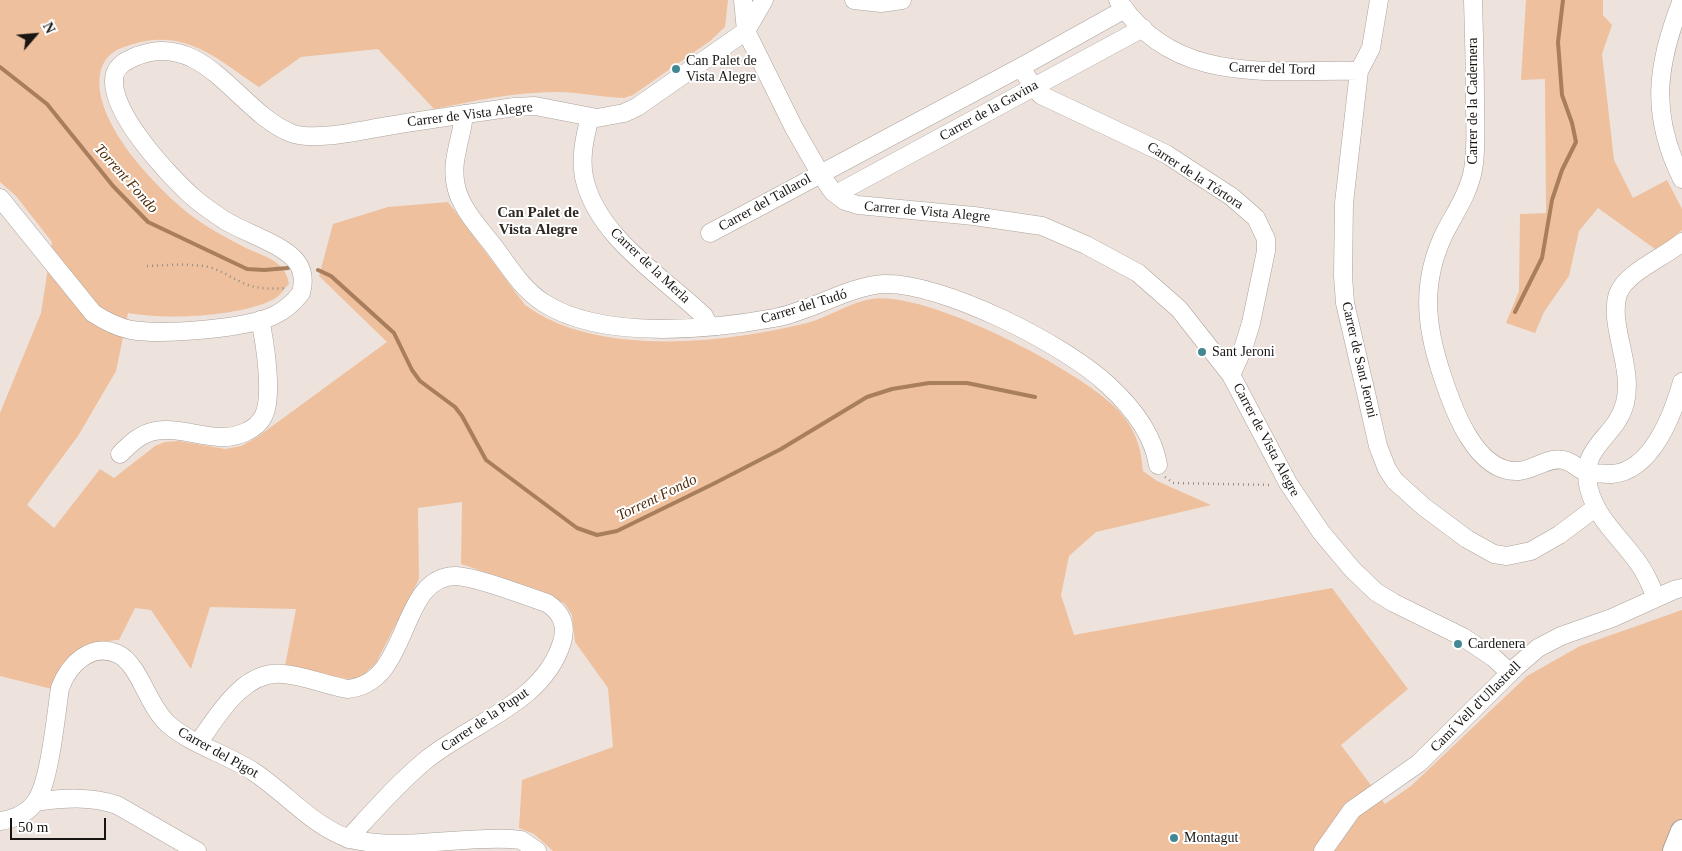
<!DOCTYPE html>
<meta charset="utf-8">
<style>
body{margin:0}
#map{position:relative;width:1682px;height:851px;overflow:hidden;background:#ede3dc;font-family:Georgia,serif}
canvas{display:block}
.north{position:absolute;left:10px;top:10px;width:50px;height:50px;-webkit-text-stroke:4px #fff;paint-order:stroke;rotate:63deg;font-size:14px;font-weight:700;line-height:20px;text-align:center;color:#181512}
.north::after{content:'';display:block;margin:auto;width:18px;height:22px;background:#181512;clip-path:polygon(50% 0,100% 100%,50% 72%,0 100%)}
.scale{position:absolute;left:10px;top:818px;width:96px;height:22px;box-sizing:border-box;border:2px solid #181512;border-top:0;padding-left:6px;font-size:15px;line-height:18px;white-space:nowrap;color:#181512;-webkit-text-stroke:4px #fff;paint-order:stroke}
</style>
<div id="map">
<canvas width="1682" height="851"></canvas>
<div class="north">N</div>
<div class="scale">50 m</div>
</div>
<script>
const g = document.querySelector('canvas').getContext('2d');
g.lineJoin = 'round';
function fill(path, color) {
  g.fillStyle = color;
  g.fill(path, 'evenodd');
}
function stroke(path, color, width, dash) {
  g.strokeStyle = color;
  g.lineWidth = width;
  g.lineCap = dash ? 'butt' : 'round';
  g.setLineDash(dash || []);
  g.stroke(path);
}
function write(font, color, halo, rows, align = 'center') {
  g.font = font + ' Georgia,serif';
  g.lineWidth = 4;
  g.setLineDash([]);
  g.textBaseline = 'middle';
  g.strokeStyle = halo;
  g.fillStyle = color;
  for (const [text, x, y, turn = 0] of rows) {
    g.save();
    g.translate(x, y);
    g.rotate((+turn || 0) * Math.PI / 180);
    g.textAlign = isNaN(turn) ? turn : align;
    if (halo) g.strokeText(text, 0, 0);
    g.fillText(text, 0, 0);
    g.restore();
  }
}
const green = new Path2D(`
 M0 0H728L725 27 710 41 633 95 624 98C601 97 578 92 556 92 515 92 474 101 434 109L378 49 301 57 259 87C215 58 185 26 127 46 113 50 103 58 100 74 92 122 157 189 192 216 209 229 229 239 248 249 257 253 270 257 278 264 285 270 287 275 289 284 285 288 281 294 276 298 243 317 165 320 128 313L116 371 78 436 27 505 54 528 100 469 114 478 155 446 165 442 179 441 225 449 241 446 256 438 387 342 319 276 333 224 388 207 448 202 525 305C596 358 727 343 807 323 829 317 849 303 871 299 926 290 1075 368 1115 407 1134 426 1141 445 1143 471L1157 481 1211 505 1096 532 1069 556 1061 595 1074 635 1332 588 1408 689 1341 745 1385 804 1411 786 1527 676 1580 646 1682 610V851H553L534 834 519 828 522 780 613 747 608 688 575 642 572 615 565 604 542 591 461 564 462 502 418 508 419 579 376 663 360 677 347 679 285 666 296 609 210 607 191 669 151 610 135 608 119 640C73 643 75 653 52 689L0 676V413L41 313 52 242 16 196 0 182Z
 M1526 0H1603V15L1612 25 1602 54 1614 160 1633 198 1667 180 1682 209V230L1672 239 1655 249 1598 208 1579 231 1569 276 1544 312 1535 333 1506 323 1519 291 1520 214 1546 213 1545 79 1521 80Z`);
const stream = new Path2D(`
 M0 67 47 104 113 186 148 222 247 269 264 270 288 268
 M318 270 331 276 394 333 412 370 420 381 455 407 462 416 486 460 577 528 597 535 617 531 713 484 781 449 867 397 892 389 929 383H967L1035 397
 M1515 312 1542 258 1552 200 1562 170 1576 142 1572 123 1562 95 1558 42 1563 0`);
const path = new Path2D(`
 M147 266C168 265 188 263 209 267 223 271 234 280 248 285 260 289 273 289 286 288
 M1165 477 1173 483 1272 485`);
const minor = new Path2D(`
 M743 0 746 31 794 128 821 175 833 192 845 201 858 205 974 216 1042 226 1086 245 1138 273 1179 309 1231 375 1288 483 1321 532 1352 569 1376 592 1394 603 1463 637 1494 658 1510 673
 M854 0 881 3 902 0
 M1118 0C1175 87 1271 69 1359 71
 M1379 0 1371 48 1359 71 1344 203 1343 276 1345 303 1366 393 1378 446 1387 469 1395 481 1424 507 1467 539 1494 554 1507 556 1531 551 1559 535 1595 508
 M1473 0C1474 34 1475 68 1475 102 1475 125 1477 148 1473 170 1469 192 1455 213 1445 232 1421 281 1425 325 1442 375 1453 409 1476 474 1519 471 1534 470 1547 457 1563 460 1573 461 1580 472 1589 473 1597 473 1605 474 1612 474 1652 471 1673 414 1682 382
 M1682 0C1656 66 1650 114 1682 179
 M1021 67 1033 87 1041 95 1166 154 1232 197 1256 218 1266 239V251L1251 323 1243 349 1231 375
 M464 114C462 139 450 161 456 186 460 208 482 231 495 248 509 267 523 290 544 303 602 340 709 330 774 318 810 312 848 286 884 284 942 282 1066 345 1108 385 1132 407 1153 433 1158 465
 M590 117C585 136 580 157 584 177 596 236 663 277 704 316L709 326
 M836 194 1143 28
 M0 198 93 313C105 321 117 327 131 330 163 335 246 329 275 315 285 310 294 302 301 293 304 282 304 271 296 261 281 243 245 233 224 220 214 213 203 206 194 198 170 177 105 108 115 74 118 64 128 60 137 56 205 30 238 112 291 133 315 142 362 130 388 126 430 119 473 113 515 107L535 106 597 118 624 113 637 107 746 31 764 0
 M710 233 1021 67 1125 9
 M120 454C131 443 140 434 155 431 177 427 197 436 219 437 235 438 257 431 264 415 273 395 265 342 260 320
 M1656 598C1651 586 1647 575 1639 564 1622 539 1597 520 1589 489 1578 445 1616 439 1625 403 1634 366 1608 325 1618 294 1626 272 1665 257 1682 242
 M199 742C218 715 244 669 284 674 305 676 326 685 347 689 412 684 397 576 456 576 478 577 525 596 547 603 562 613 567 625 562 642 544 703 471 723 426 760 398 783 373 812 348 839
 M36 802C64 798 90 796 117 805L197 851
 M0 821C14 819 28 813 36 801 50 781 56 714 60 688 69 664 91 642 118 654 140 665 147 705 168 724 192 745 227 754 254 772 286 793 312 826 350 839 401 851 458 836 511 839L521 840 537 851
 M1323 851 1352 810 1419 763 1516 667 1538 648 1561 636 1612 618 1674 590 1682 588`);
const major = new Path2D(`
 M1674 851 1682 831`);
const markers = [
 [676,69,5,"#438795"],
 [1202,352,5,"#438795"],
 [1458,644,5,"#438795"],
 [1174,838,5,"#438795"]
];
const poiNames = [
 ["Can Palet de",686,61],
 ["Vista Alegre",686,77],
 ["Sant Jeroni",1212,352],
 ["Cardenera",1468,644],
 ["Montagut",1184,838]
];
const streetNames = [
 ["Carrer del Tord",1272,69,2],
 ["Carrer de la Cadernera",1473,101,-90],
 ["Carrer de la Gavina",989,111,-29],
 ["Carrer de Vista Alegre",470,115,-7],
 ["Carrer de la Tórtora",1195,176,33],
 ["Carrer del Tallarol",765,203,-29],
 ["Carrer de Vista Alegre",927,212,5],
 ["Carrer de la Merla",650,266,43],
 ["Carrer del Tudó",804,307,-17],
 ["Carrer de Sant Jeroni",1359,360,77],
 ["Carrer de Vista Alegre",1266,440,62],
 ["Camí Vell d'Ullastrell",1476,707,-45],
 ["Carrer de la Puput",485,720,-34],
 ["Carrer del Pigot",218,753,29]
];
const waterNames = [
 ["Torrent Fondo",126,179,48],
 ["Torrent Fondo",657,498,-26]
];
const neighbourhoodNames = [
 ["Can Palet de",538,213],
 ["Vista Alegre",538,230]
];
fill(green, '#eec09d');
stroke(stream, '#a87e5d', 4);
stroke(minor, '#aba29b', 19);
stroke(major, '#aba29b', 24);
stroke(path, '#948d88', 2.5, [1, 4]);
stroke(minor, '#fff', 18);
stroke(major, '#fff', 22);
for (const [x, y, r, color] of markers) {
  const dot = new Path2D();
  dot.arc(x, y, r, 0, 2 * Math.PI);
  g.fillStyle = color;
  g.fill(dot);
  stroke(dot, '#fff', 2);
}
write('14px', '#181512', '#fff', poiNames, 'left');
write('14px', '#181512', '#fff', streetNames);
write('italic 15px', '#502a06', '#fff', waterNames);
write('bold 15px', '#302923', '#fff', neighbourhoodNames);
</script>
